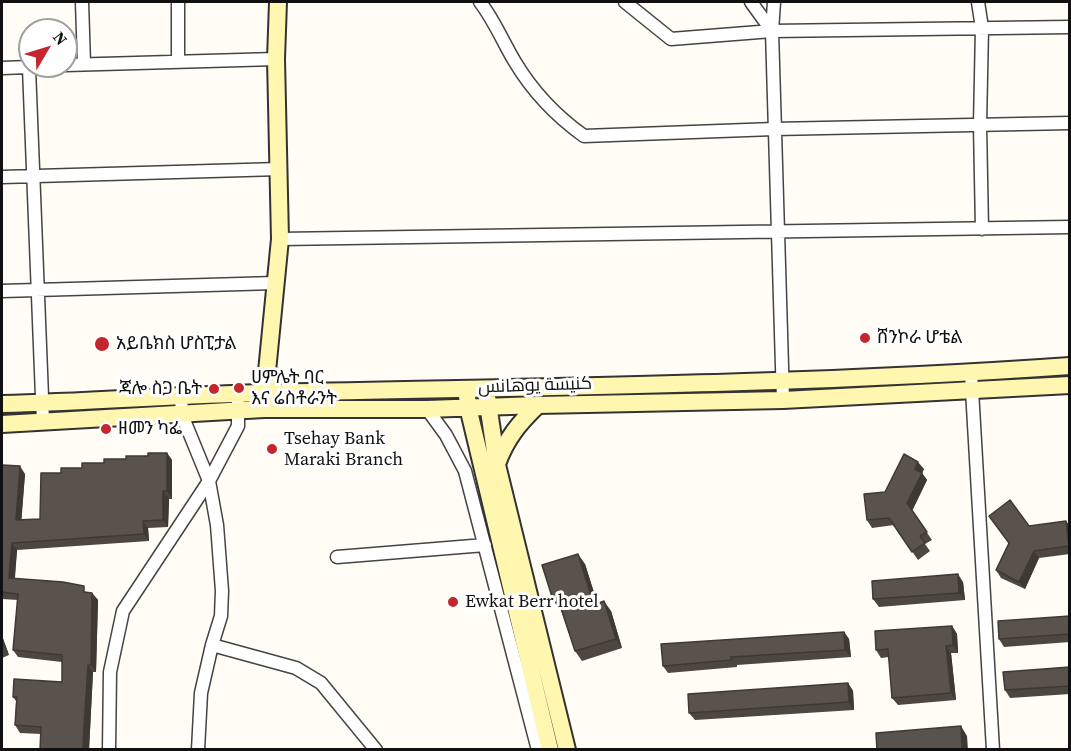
<!DOCTYPE html>
<meta charset="utf-8">
<style>
body{margin:0}
#map{position:relative;width:1071px;height:751px;overflow:hidden;background:#fffdf5;font-family:"Source Serif 4",serif}
canvas{display:block}
.frame{position:absolute;inset:0;border:3px solid #111;pointer-events:none}
.north{position:absolute;left:18px;top:18px;width:60px;height:60px;box-sizing:border-box;background:#fff;border:2px solid #a0a0a0;border-radius:50%;rotate:52deg;font-size:16px;font-weight:700;line-height:24px;text-align:center;color:#111}
.north::after{content:'';display:block;margin:auto;width:21px;height:27px;background:#c4262e;clip-path:polygon(50% 0,100% 100%,50% 72%,0 100%)}
</style>
<div id="map">
<canvas width="1071" height="751"></canvas>
<div class="frame"></div>
<div class="north">N</div>
</div>
<script>
const g = document.querySelector('canvas').getContext('2d');
g.lineJoin = 'round';
function stroke(path, color, width, dash) {
  g.strokeStyle = color;
  g.lineWidth = width;
  g.lineCap = dash ? 'butt' : 'round';
  g.setLineDash(dash || []);
  g.stroke(path);
}
function fill(path, color) {
  g.fillStyle = color;
  g.fill(path, 'evenodd');
}
function write(font, color, halo, rows, align = 'center') {
  g.font = font + ' "Source Serif 4",Cairo,"Noto Sans Ethiopic",serif';
  g.lineWidth = 6;
  g.setLineDash([]);
  g.textBaseline = 'middle';
  g.strokeStyle = halo;
  g.fillStyle = color;
  for (const [text, x, y, turn = 0] of rows) {
    g.save();
    g.translate(x, y);
    g.rotate((+turn || 0) * Math.PI / 180);
    g.textAlign = isNaN(turn) ? turn : align;
    if (halo) g.strokeText(text, 0, 0);
    g.fillText(text, 0, 0);
    g.restore();
  }
}
const street = new Path2D(`
 M82 2 84 64
 M480 2C494 20 503 42 515 62 533 92 556 116 584 136L774 129 1070 123
 M625 2 671 39 772 31 1070 27
 M751 2 772 31
 M774 2 772 31 783 400
 M978 2 982 28 980 125 982 229
 M178 62V2
 M66 65 276 59
 M2 68 57 66
 M29 68 43 422
 M2 177 280 169
 M280 239 1070 227
 M2 291 275 283
 M971 373 993 750
 M181 396 182 415 209 481 238 426V403
 M427 409 446 435 465 471 538 750
 M337 557 485 545
 M212 645 296 668 321 683 376 750
 M109 750 110 672 123 611 209 481
 M198 750 201 693 212 645 221 616 222 591 217 525 209 481`);
const secondary = new Path2D(`
 M467 396 468 407 550 750
 M487 397 497 465 567 750
 M264 402 280 239 276 59 278 2
 M2 404C89 402 177 395 264 393 533 387 802 385 1070 366
 M2 424 264 409H427L538 405 783 400 1070 385
 M497 464C506 439 519 423 538 405`);
const wall = new Path2D(`
 M167 453 172 460V499H169L168 527 148 528 149 541 17 550 15 578 92 593 98 600 96 672H93L89 750H40L41 734 20 733 15 725 16 701 13 697 62 682V662L18 657 13 650 18 600 2 599V465L25 474 21 520 40 519 61 473 126 459Z
 M924 469 922 473 927 480 912 511 932 540 925 544 930 551 918 560 894 525 872 528 867 520 885 492Z
 M1029 526H1070V554L1039 558 1025 589 1001 578 996 570 1009 543Z
 M585 564 597 603 611 611 622 648 582 661 575 651 561 610H560L553 600Z
 M963 582 965 600 879 607 873 599Z
 M1070 616V642L1004 647 999 639Z
 M952 626 957 634 958 653H951L956 700 898 705 892 698 889 657 881 658 876 650Z
 M844 632 849 639 851 657 737 665V667L668 673 663 666Z
 M2 636 9 655 2 658Z
 M1070 667V694L1010 698 1005 690Z
 M848 683 853 691 854 710 695 720 689 713Z`);
const shadedWall = new Path2D(`
 M167 453 172 460V499L167 491Z
 M918 462 924 469 920 477 915 469Z
 M20 466 25 474 21 527 16 520Z
 M922 473 927 480 912 511 907 503Z
 M163 491 169 499 168 527 163 520Z
 M143 521 148 528 149 541 144 534Z
 M1066 521 1070 526 1069 546Z
 M12 543 17 550 14 585 9 578Z
 M1034 551 1039 558 1025 589 1019 582Z
 M578 554 585 564 601 614 594 605Z
 M958 574 963 582 965 600 959 593Z
 M92 593 98 600 96 672 91 665Z
 M604 601 611 611 622 648 616 639Z
 M952 626 957 634 958 653 953 645Z
 M844 632 849 639 851 657 845 650Z
 M2 636 9 655 4 647 2 642Z
 M946 646 951 653 956 700 951 693Z
 M88 665 93 672 89 750H83L84 726Z
 M848 683 853 691 854 710 849 702Z
 M961 726 967 736 968 750H962Z`);
const building = new Path2D(`
 M148 453H167V491H163V520L143 521 144 534 12 543 9 578 63 582 84 586V592L92 593 91 665H88L84 726 83 750H40L41 727 15 725 17 697H13L14 679 62 682V655L13 650 18 594 2 592V465L20 466 16 520 40 519 41 473H61V468H82V463H104V459H126V456H148Z
 M904 454 918 462 915 469 922 473 907 503 927 532 920 536 925 543 912 552 889 518 867 520 864 494 885 492Z
 M1010 500 1029 526 1066 521 1069 546 1034 551 1019 582 996 570 1009 543 989 516Z
 M578 554 594 605 604 601 616 639 575 651 558 599 553 600 542 565Z
 M958 574 959 593 873 599 872 581Z
 M1070 616V634L999 639 998 621Z
 M952 626 953 645 946 646 951 693 892 698 888 649 876 650 875 631Z
 M844 632 845 650 731 657V660L663 666 661 644Z
 M1070 667V686L1005 690 1003 672Z
 M848 683 849 702 689 713 688 694Z
 M961 726 962 750H877L876 733Z`);
const markers = [
 [865,338,6,"#c4262e"],
 [102,344,8,"#c4262e"],
 [239,388,6,"#c4262e"],
 [214,389,6,"#c4262e"],
 [106,429,6,"#c4262e"],
 [272,449,6,"#c4262e"],
 [453,602,6,"#c4262e"]
];
const poiNames = [
 ["ሸንኮራ ሆቴል",877,338],
 ["አይቤክስ ሆስፒታል",116,344],
 ["ሀምሌት ባር",251,378],
 ["እና ሬስቶራንት",251,399],
 ["ጃሎ ስጋ ቤት",202,389,"right"],
 ["ዘመን ካፌ",118,429],
 ["Tsehay Bank",284,439],
 ["Maraki Branch",284,460],
 ["Ewkat Berr hotel",465,602]
];
const streetNames = [
 ["كنيسة يوهانس",535,386,-2]
];
stroke(street, '#444', 15);
stroke(secondary, '#333', 20);
stroke(street, '#fff', 12);
stroke(secondary, '#fff6b0', 16);
fill(wall, '#4d4742');
fill(shadedWall, '#3f3936');
fill(building, '#5a524d');
stroke(building, '#3f3936', 1.5);
for (const [x, y, r, color] of markers) {
  const dot = new Path2D();
  dot.arc(x, y, r, 0, 2 * Math.PI);
  g.fillStyle = color;
  g.fill(dot);
  stroke(dot, '#fff', 2);
}
write('18px', '#111', '#fff', poiNames, 'left');
write('18px', '#111', '#fff', streetNames);
</script>
